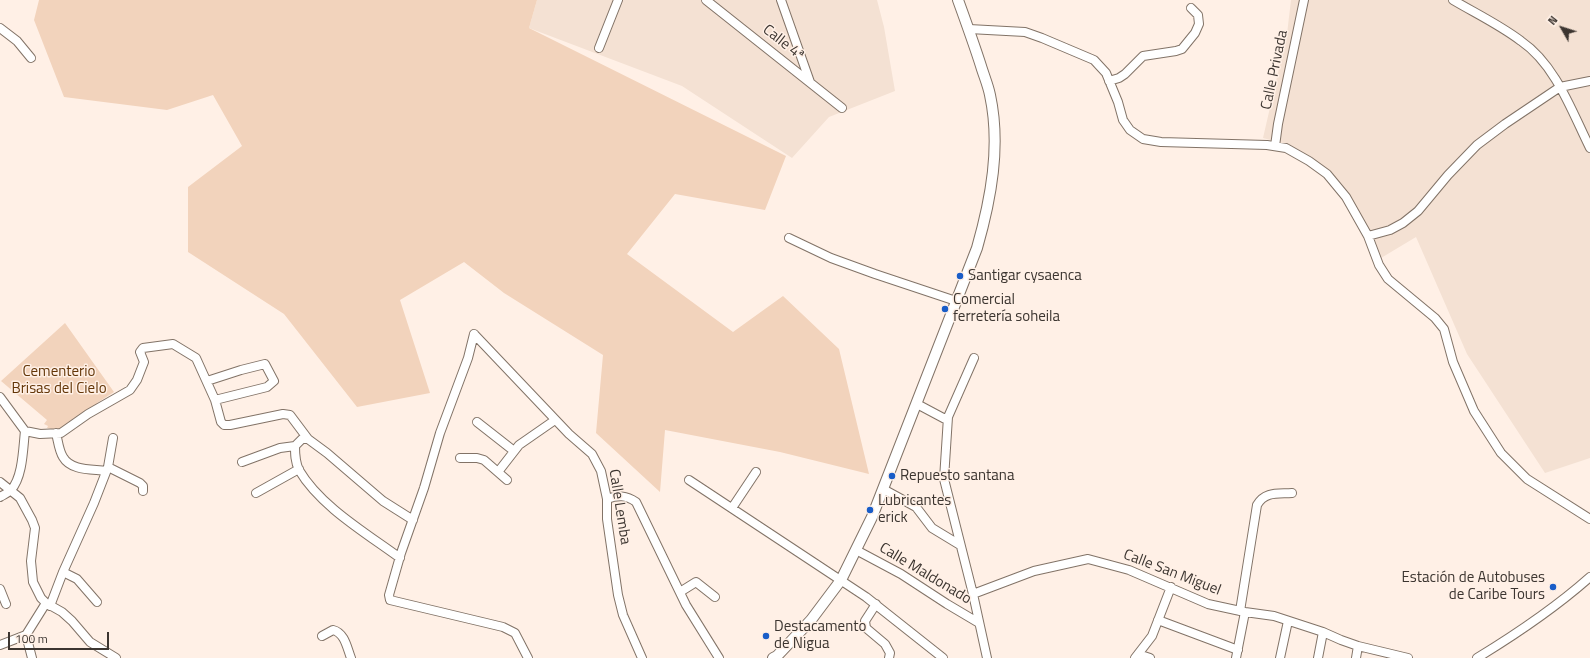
<!DOCTYPE html>
<meta charset="utf-8">
<style>
body{margin:0}
#map{position:relative;width:1590px;height:658px;overflow:hidden;background:#fff0e6;font-family:"Titillium Web",sans-serif}
canvas{display:block}
.north{position:absolute;left:1542px;top:8px;width:40px;height:40px;-webkit-text-stroke:3px #fff0e6;paint-order:stroke;rotate:309deg;font-size:11px;font-weight:700;line-height:16px;text-align:center;color:#3c3530}
.north::after{content:'';display:block;margin:auto;width:14px;height:18px;background:#3c3530;clip-path:polygon(50% 0,100% 100%,50% 72%,0 100%)}
.scale{position:absolute;left:8px;top:632px;width:101px;height:18px;box-sizing:border-box;border:2px solid #3c3530;border-top:0;padding-left:5px;font-size:12px;line-height:14px;white-space:nowrap;color:#3c3530;-webkit-text-stroke:3px #fff0e6;paint-order:stroke}
</style>
<div id="map">
<canvas width="1590" height="658"></canvas>
<div class="north">N</div>
<div class="scale">100 m</div>
</div>
<script>
const g = document.querySelector('canvas').getContext('2d');
g.lineJoin = 'round';
function fill(path, color) {
  g.fillStyle = color;
  g.fill(path, 'evenodd');
}
function stroke(path, color, width, dash) {
  g.strokeStyle = color;
  g.lineWidth = width;
  g.lineCap = dash ? 'butt' : 'round';
  g.setLineDash(dash || []);
  g.stroke(path);
}
function write(font, color, halo, rows, align = 'center') {
  g.font = font + ' "Titillium Web",sans-serif';
  g.lineWidth = 3;
  g.setLineDash([]);
  g.textBaseline = 'middle';
  g.strokeStyle = halo;
  g.fillStyle = color;
  for (const [text, x, y, turn = 0] of rows) {
    g.save();
    g.translate(x, y);
    g.rotate((+turn || 0) * Math.PI / 180);
    g.textAlign = isNaN(turn) ? turn : align;
    if (halo) g.strokeText(text, 0, 0);
    g.fillText(text, 0, 0);
    g.restore();
  }
}
const built = new Path2D(`
 M537 0H877L884 27 895 91 829 117 792 158 682 86 529 28Z
 M1291 0H1590V458L1545 473 1467 354 1416 237 1381 258 1365 222 1348 192 1332 173 1310 157 1288 145 1263 138 1287 34Z`);
const green = new Path2D(`
 M39 0H537L529 28 786 156 765 210 675 194 627 254 733 332 783 296 839 349 869 474 780 452 665 430 660 492 596 433 603 355 504 293 464 262 400 300 430 393 357 407 284 314 188 252V187L242 146 213 95 167 110 64 97 34 20Z
 M65 323 114 392 97 403 99 406 60 431 47 428 48 426 44 424 47 420 1 381Z`);
const minor = new Path2D(`
 M706 0 842 108
 M781 0 810 82
 M1453 0C1475 13 1500 25 1521 41 1556 65 1572 112 1590 148
 M0 28 17 41 31 58
 M969 29 1025 32 1042 38 1094 60 1106 73 1118 102 1123 120 1130 130 1143 139 1161 142 1267 145 1286 148 1309 161 1327 174 1346 197 1368 236 1379 265 1388 279 1435 318 1444 329 1453 362 1474 411 1501 453 1527 479 1590 519
 M599 48 618 0
 M1109 81 1119 78 1125 74 1143 56 1176 51 1182 49 1195 33 1199 24 1198 15 1191 8
 M1275 146 1278 124 1304 0
 M1368 236 1390 230 1403 223 1418 211 1448 175 1477 145 1505 124 1560 87 1590 81
 M789 238 831 258 875 274 956 301
 M474 334 468 358 440 433 424 488 401 553 389 595 390 600 503 627 515 633 528 658
 M474 334 569 434 592 454 601 471 607 499V519L618 595 623 615 642 658
 M974 358 948 417 944 479 973 594 987 658
 M207 381 241 370 265 364 274 381 267 387 215 400
 M0 397 25 431C23 448 23 477 11 490 8 493 3 495 0 497
 M917 404 947 420
 M477 422 514 451
 M25 431 40 434 61 433 88 414 130 390 137 380 144 362 140 352 143 348 173 344 196 358 215 400 221 422 224 425H230L283 414 290 415 308 439
 M56 433C58 441 59 451 63 457 71 471 92 469 106 471
 M460 458H477L484 460 507 480
 M242 462 280 448 295 446
 M108 467 140 483 143 486V491
 M498 472 519 445 555 420
 M689 480 866 597 943 658
 M0 482 20 498 32 520 35 528 31 561 33 582 41 598 46 603 62 612 72 621 90 642 116 658
 M883 489 916 507 932 528 960 545
 M256 493 299 469
 M607 499C618 495 626 495 636 502L686 605 719 658
 M732 508 756 472
 M856 550 901 574 947 604 979 623
 M400 558C366 533 320 506 299 470 295 462 295 454 295 446L302 439H308L327 453 383 501 413 520
 M63 572 77 579 97 602
 M0 589 6 604
 M680 592 696 582 715 597
 M973 594 1034 571 1088 559 1129 570 1208 604 1245 612 1274 616 1323 632 1341 640 1358 646 1408 658
 M876 604 865 621 866 628 885 644 890 653 889 658
 M50 606 63 572 94 503 108 467 113 438
 M1240 611 1257 505C1265 491 1278 494 1292 493
 M1158 620 1238 650
 M26 635 32 658
 M322 636 333 630C345 633 347 648 351 658
 M0 645 26 635 46 603
 M1138 654 1150 658
 M1135 658 1152 636 1171 587
 M1236 658 1245 612
 M1280 658 1288 621
 M1318 658 1323 632
 M1356 658 1358 646
 M1477 658C1518 633 1554 609 1590 577`);
const tertiary = new Path2D(`
 M773 658 777 656 811 620 841 580 872 517 977 248C991 199 1001 146 990 95 988 85 984 76 981 66 974 44 966 22 958 0`);
const markers = [
 [960,276,4,"#195dc8"],
 [945,309,4,"#195dc8"],
 [892,476,4,"#195dc8"],
 [870,510,4,"#195dc8"],
 [1553,587,4,"#195dc8"],
 [766,636,4,"#195dc8"]
];
const streetNames = [
 ["Calle 4ª",783,43,38],
 ["Calle Privada",1275,70,-78],
 ["Calle Lemba",619,507,81],
 ["Calle San Miguel",1172,573,21],
 ["Calle Maldonado",925,574,31]
];
const poiNames = [
 ["Santigar cysaenca",968,276],
 ["Comercial",953,300],
 ["ferretería soheila",953,317],
 ["Repuesto santana",900,476],
 ["Lubricantes",878,501],
 ["erick",878,518],
 ["Estación de Autobuses",1545,578,"right"],
 ["de Caribe Tours",1545,595,"right"],
 ["Destacamento",774,627],
 ["de Nigua",774,644]
];
const parkNames = [
 ["Cementerio",59,372],
 ["Brisas del Cielo",59,389]
];
fill(built, '#f4e1d3');
fill(green, '#f2d3bc');
stroke(minor, '#827367', 10);
stroke(tertiary, '#827367', 12);
stroke(minor, '#fff', 8);
stroke(tertiary, '#fff', 10);
for (const [x, y, r, color] of markers) {
  const dot = new Path2D();
  dot.arc(x, y, r, 0, 2 * Math.PI);
  g.fillStyle = color;
  g.fill(dot);
  stroke(dot, '#fff0e6', 1.5);
}
write('15px', '#3c3530', '#fff0e6', streetNames);
write('15px', '#3c3530', '#fff0e6', poiNames, 'left');
write('15px', '#633507', '#fff0e6', parkNames);
</script>
